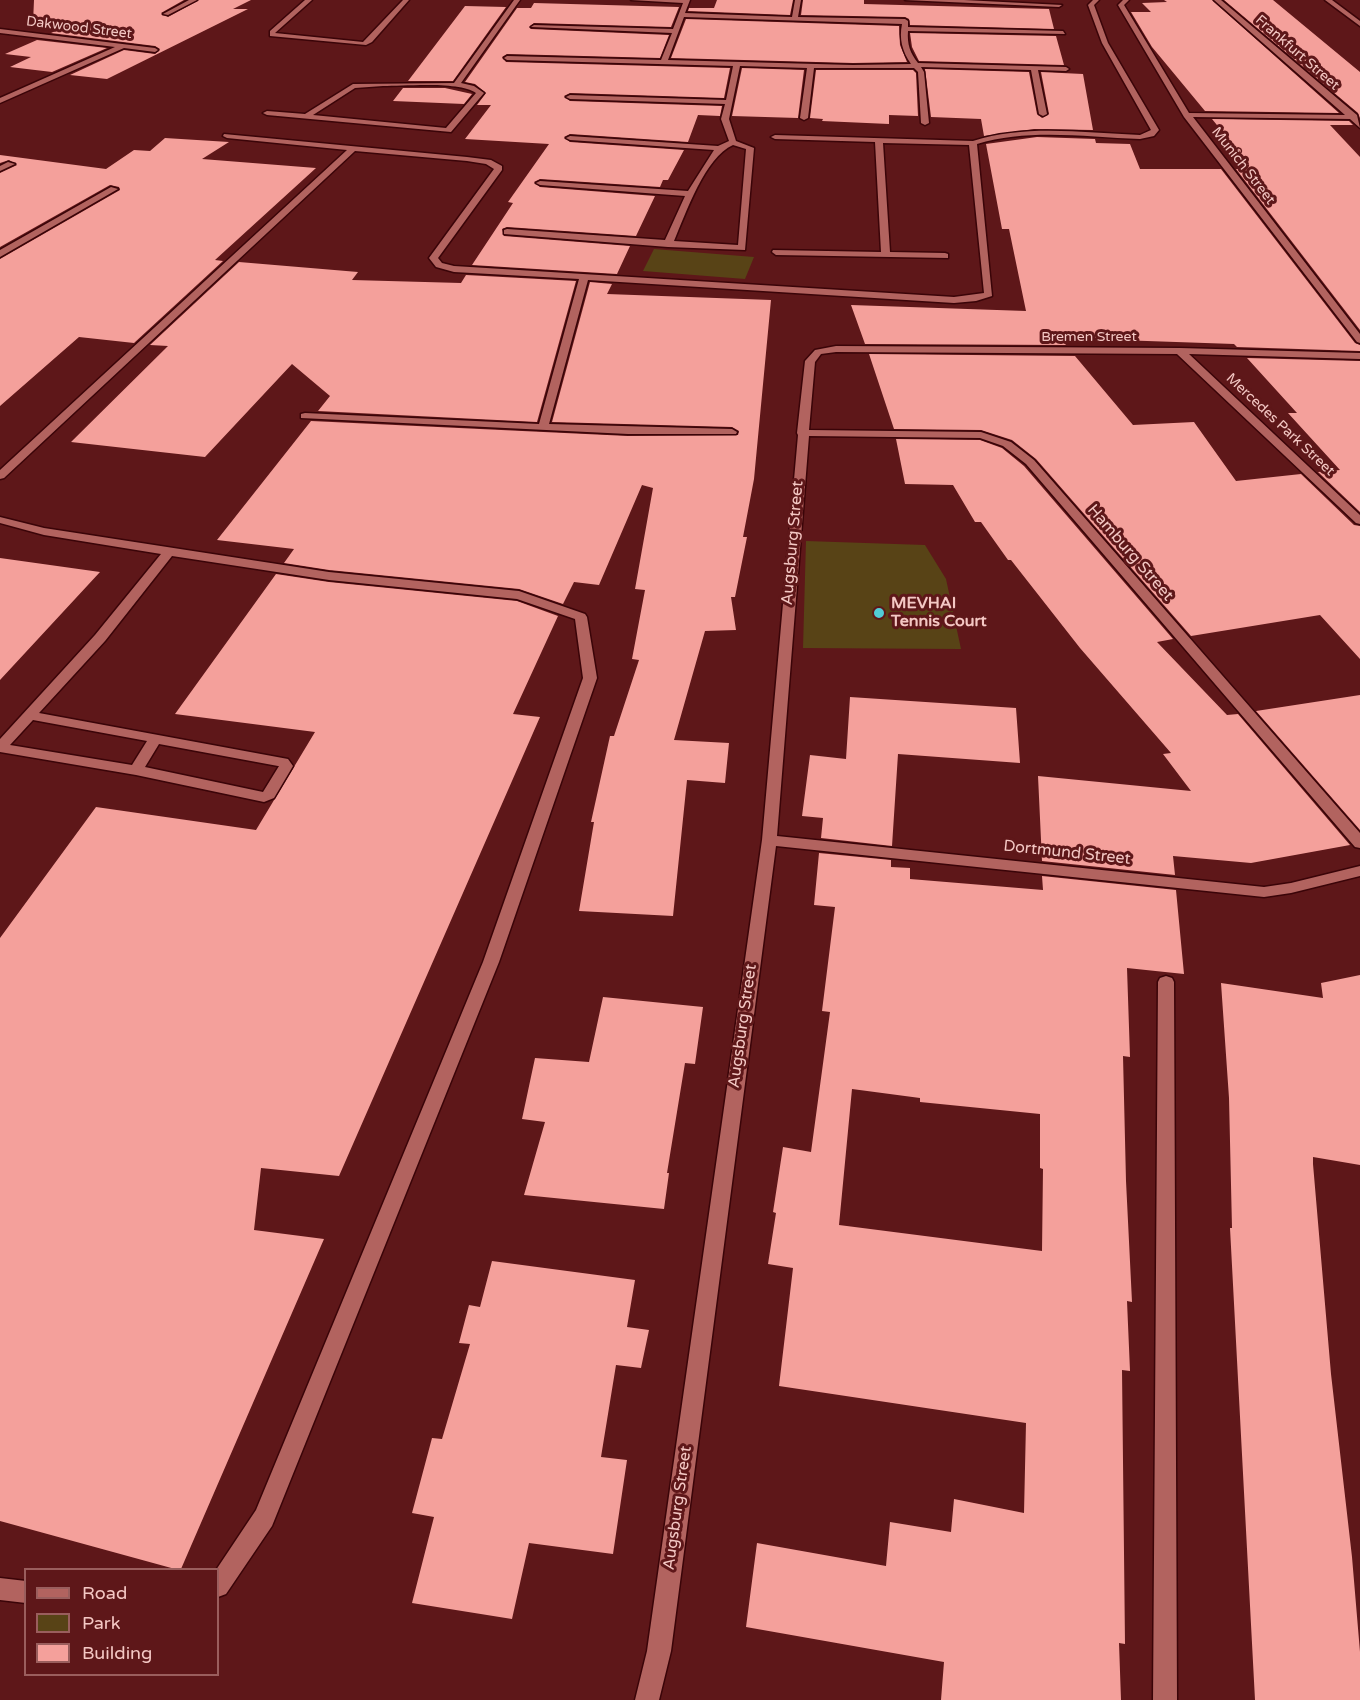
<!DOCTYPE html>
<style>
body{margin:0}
#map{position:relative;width:1360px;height:1700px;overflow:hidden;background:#5e1719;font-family:"Varela Round",sans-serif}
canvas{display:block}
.legend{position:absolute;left:24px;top:1568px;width:195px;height:108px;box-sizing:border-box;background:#5e1719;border:2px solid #9a5e5d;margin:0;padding:8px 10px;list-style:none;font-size:18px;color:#f4c8c4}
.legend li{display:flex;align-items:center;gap:12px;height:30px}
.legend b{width:30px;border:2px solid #9a5e5d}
</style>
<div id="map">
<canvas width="1360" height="1700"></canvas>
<ul class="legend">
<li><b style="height:8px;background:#b2635f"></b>Road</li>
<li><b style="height:16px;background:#584316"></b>Park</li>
<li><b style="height:16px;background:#f4a09b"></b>Building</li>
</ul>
</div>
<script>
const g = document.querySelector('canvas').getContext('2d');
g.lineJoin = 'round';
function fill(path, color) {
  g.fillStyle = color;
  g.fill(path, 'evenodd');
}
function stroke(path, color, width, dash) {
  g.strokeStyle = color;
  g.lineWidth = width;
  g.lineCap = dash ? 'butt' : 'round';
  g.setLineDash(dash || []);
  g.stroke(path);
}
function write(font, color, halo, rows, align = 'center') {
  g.font = font + ' "Varela Round",sans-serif';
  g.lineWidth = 6;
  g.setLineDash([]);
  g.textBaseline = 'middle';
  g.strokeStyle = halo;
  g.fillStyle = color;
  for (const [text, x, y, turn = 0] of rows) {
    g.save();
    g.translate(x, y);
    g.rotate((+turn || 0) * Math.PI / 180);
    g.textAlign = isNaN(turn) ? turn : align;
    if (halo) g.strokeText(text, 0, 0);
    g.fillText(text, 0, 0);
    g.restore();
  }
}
const green = new Path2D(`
 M654 249 754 257 745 279 643 271Z
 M806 541 925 545 946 579 961 649 803 648Z`);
const building = new Path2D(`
 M34 0H184L161 13 168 17 199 0H251L233 9H248L107 79 70 75 124 50 155 54 160 49 155 46 51 33 64 27 33 23Z
 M717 0H793L790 15 688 11 689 8H714Z
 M803 0H864V4L1049 9 1054 29 910 25 909 19 905 17 801 15Z
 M1164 0H1212L1339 113 1205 111 1152 47 1131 12H1151L1142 3 1167 2Z
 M1224 0H1273L1360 72V118L1358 113Z
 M534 3 679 7 671 27 534 23 529 27 531 29 669 35 660 58 507 54 502 57 506 62 730 68 724 98 570 93 564 96 570 101 722 106 720 116 698 115 688 142 570 134 564 137 570 142 684 150 668 180H663L660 187 540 179 534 182 540 187 655 196 636 236 507 227 502 229 504 236 630 246 617 274 472 265 513 203 508 202 549 144 465 139 491 105H477L486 93 475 84 465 82 517 8H531Z
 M465 6 506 7 453 81H408Z
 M686 19 899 26 900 45 907 62 853 63 671 58Z
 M910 33 1056 36 1064 65 919 61 912 47Z
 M37 40 107 48 52 72 10 67 31 57 5 54Z
 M742 68 804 70 798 118 732 116Z
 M925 69 1029 72 1037 114 1042 118 1049 114 1041 72 1083 74 1093 130 1034 129 984 136 981 119 931 117Z
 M816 70H913L916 73 918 116 889 115V124L822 121 823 119 810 118Z
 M403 88H445L472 94 464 104 393 101Z
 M1212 119 1349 121 1353 125H1330L1360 157V330L1236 169H1239L1219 141H1230Z
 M1037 137 1095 139 1096 143 1130 144 1140 169H1221L1355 343 1360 345V351L1237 347 1234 344 1060 338 1066 345 865 344 851 305 1026 311 1009 229H1002L986 144Z
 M165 138 229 142 202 159 316 168 215 260 223 261 134 343 79 337 0 406V259L120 190 119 187 110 185 0 247V173L17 165 9 160 0 163V155L106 169 134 150 150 151Z
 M239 262 358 272 352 280 461 283 466 275 576 281 537 422 318 411 330 396 292 364 205 457 71 442 168 346 150 345Z
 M590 282 612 284 607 294 771 300 754 479 743 537H747L735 597H731L736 630 705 631 674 740 729 743 725 783 687 780 673 916 579 911 594 822H591L610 736H614L639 660 632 659 645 590 635 589 653 488 642 485 599 585 574 582 563 604 519 589 329 570 284 563 294 549 217 540 311 421 628 436 738 435 739 431 732 427 552 422Z
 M869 354 1075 356 1133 425 1194 422 1236 481 1301 474 1354 525 1360 526V659L1320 615 1191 636 1036 459 1012 440 981 430 894 429Z
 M1247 358 1360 361V512L1318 472 1340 470 1288 413H1297Z
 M896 439 980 440 1002 448 1024 466 1173 639 1157 642 1227 715 1238 714 1350 845 1251 863 1173 856 1175 875 1042 861 1038 776 1191 791 1163 754 1171 753 1080 648 1011 560H1008L981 522H975L953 485 905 484Z
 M0 558 100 572 0 680Z
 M276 574 329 582 517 601 558 616 513 714 540 717 339 1176 261 1168 254 1230 324 1239 181 1569H175L0 1521V938L96 807 256 830 315 732 175 714Z
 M1360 695V830L1256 711Z
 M850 697 1016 708 1020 763 898 754 892 846 821 838 823 818 802 816 810 755 846 759Z
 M819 853 891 860V867L910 868V879L1043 890 1042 876 1176 890 1184 974 1127 968 1130 1057 1123 1056 1126 1181 1132 1302 1127 1301 1130 1371 1122 1370 1125 1644 1119 1643 1121 1700H941L944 1662 746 1627 757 1543 886 1566 890 1522 951 1532 954 1499 1024 1513 1026 1423 779 1386 793 1268 768 1264 776 1213 773 1212 783 1147 811 1152 830 1012 822 1011 835 907 814 905ZM852 1089 920 1098V1102L1040 1114V1168L1043 1169 1042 1251 839 1225Z
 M1360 975V1165L1313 1157V1164L1331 1374 1352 1557 1360 1652V1700H1255L1230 1228H1232L1229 1098 1221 983 1323 998 1321 983Z
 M603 997 703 1007 695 1064 685 1063 667 1173H669L664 1209 524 1195 545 1122 522 1119 535 1058 589 1062Z
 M492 1261 635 1280 627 1327 649 1330 641 1368 616 1365 601 1457 627 1460 613 1554 529 1543 512 1619 412 1603 434 1517 412 1513 432 1438 442 1439 470 1344 459 1343 469 1305 480 1307Z`);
const minor = new Path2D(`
 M189 0H197L168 15 163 14Z
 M305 0H312L275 33 363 42 403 0H409L372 42 366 45 270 36V31Z
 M514 0H520L461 83 474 86 484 93 451 132 267 115 263 113 267 111 305 114 353 84 454 83ZM383 86C405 86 459 81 476 93L446 128 313 115 355 88Z
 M631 0H690L685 13 792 17 795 0H801L798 17 905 19 908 21V27L1063 31 1065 34 908 31C907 44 910 53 918 63L1066 67 1069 69 1066 71 1038 70 1047 114 1043 116 1039 114 1031 70 921 67 924 72 929 123 925 125 921 123 918 72 914 68H814L808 118 804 120 800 118 807 68 740 66 729 119 736 141 754 148 745 250 668 247 504 234V230L507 229 665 240 685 196 540 185 536 183 540 181 688 191 714 150 570 140 566 138 570 136 718 146 729 141 721 119 725 104 570 99 566 97 570 95 726 100 733 66 507 60 504 58 507 56 661 60 672 33 531 27 534 25 673 29 683 3ZM684 17 902 24C899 39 902 51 911 64L853 65 668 60ZM733 145 746 149 738 245 674 241C686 213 705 157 733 145Z
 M905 0H964L1062 5 1059 7Z
 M1093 0H1099L1094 5 1108 43 1159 130 1154 136 1140 139C1086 137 1029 128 977 144L992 296 976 301 954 303 588 280 549 424 732 429 737 432 736 434H628L301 418V414L305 413 539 424 579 279 454 272 436 267 429 258 494 169 486 164 467 161 355 151 4 478 0 479V470L347 150 227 138 223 136 224 134 467 157 491 160 502 166V170L438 258 442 263 454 266 954 297 984 293 969 145 883 143 890 252 945 253 948 254V258L776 255 772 252 773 250 881 252 875 142 775 139 771 137 775 135 973 141C1026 124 1084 133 1140 135L1151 130 1102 43 1088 5Z
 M1123 0H1129L1124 5 1189 113 1345 115 1214 0H1221L1357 115 1360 128 1350 119 1193 117 1360 334V343L1357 342 1184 117 1118 5Z
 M1325 0H1332L1360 21V26Z
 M0 29 155 48 158 50 155 52 124 48 0 103V98L115 47 0 33Z
 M8 162 15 164 0 171V166Z
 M111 187 118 189 0 257V250Z
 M836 346 1180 348 1360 353V359L1189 354 1360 515V524L1356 523 1177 354 836 352 821 354 815 362 809 430 981 432 1011 442 1034 460 1360 833V848L1355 847 1026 464 1003 446 980 438 809 436 777 836 1264 887 1291 883 1360 866V876L1291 893 1264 897 776 846 671 1651 659 1700H635L647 1651 762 840 798 435 797 433 805 361 815 350Z
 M0 517 44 528 329 572 519 591 585 614 587 617 597 678 499 962 272 1526 226 1594 218 1597 216 1570 256 1510 483 962 583 678 575 619 517 599 329 580 172 556 105 641 39 713 288 759 293 766 274 798 264 802 136 775 0 752V739L95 635 161 554 44 535 0 523ZM33 720 147 741 132 765 10 745ZM159 744 278 766H279L263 792 145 767Z
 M1166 976 1172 978 1174 982 1177 1700H1153L1158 982 1160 978Z
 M0 1578 26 1581V1603L0 1600Z`);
const markers = [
 [879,613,6,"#52ccd6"]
];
const farStreetnames = [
 ["Dakwood Street",79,28,7],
 ["Frankfurt Street",1297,53,41],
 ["Munich Street",1243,166,52],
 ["Bremen Street",1089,337],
 ["Mercedes Park Street",1280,425,43]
];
const streetNames = [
 ["Augsburg Street",793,543,-85],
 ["Hamburg Street",1130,553,49],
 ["Dortmund Street",1067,853,6],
 ["Augsburg Street",743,1026,-82],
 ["Augsburg Street",678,1508,-82]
];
const poiNames = [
 ["MEVHAI",891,604],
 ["Tennis Court",891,622]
];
fill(green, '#584316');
fill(building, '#f4a09b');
stroke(minor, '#3a0408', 3);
fill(minor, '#b2635f');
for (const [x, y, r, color] of markers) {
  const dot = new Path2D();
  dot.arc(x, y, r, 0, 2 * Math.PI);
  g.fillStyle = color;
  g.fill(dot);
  stroke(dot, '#5e1719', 2);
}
write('14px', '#f4c8c4', '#5e1719', farStreetnames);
write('16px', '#f4c8c4', '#5e1719', streetNames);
write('bold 16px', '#f4c8c4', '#5e1719', poiNames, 'left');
</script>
